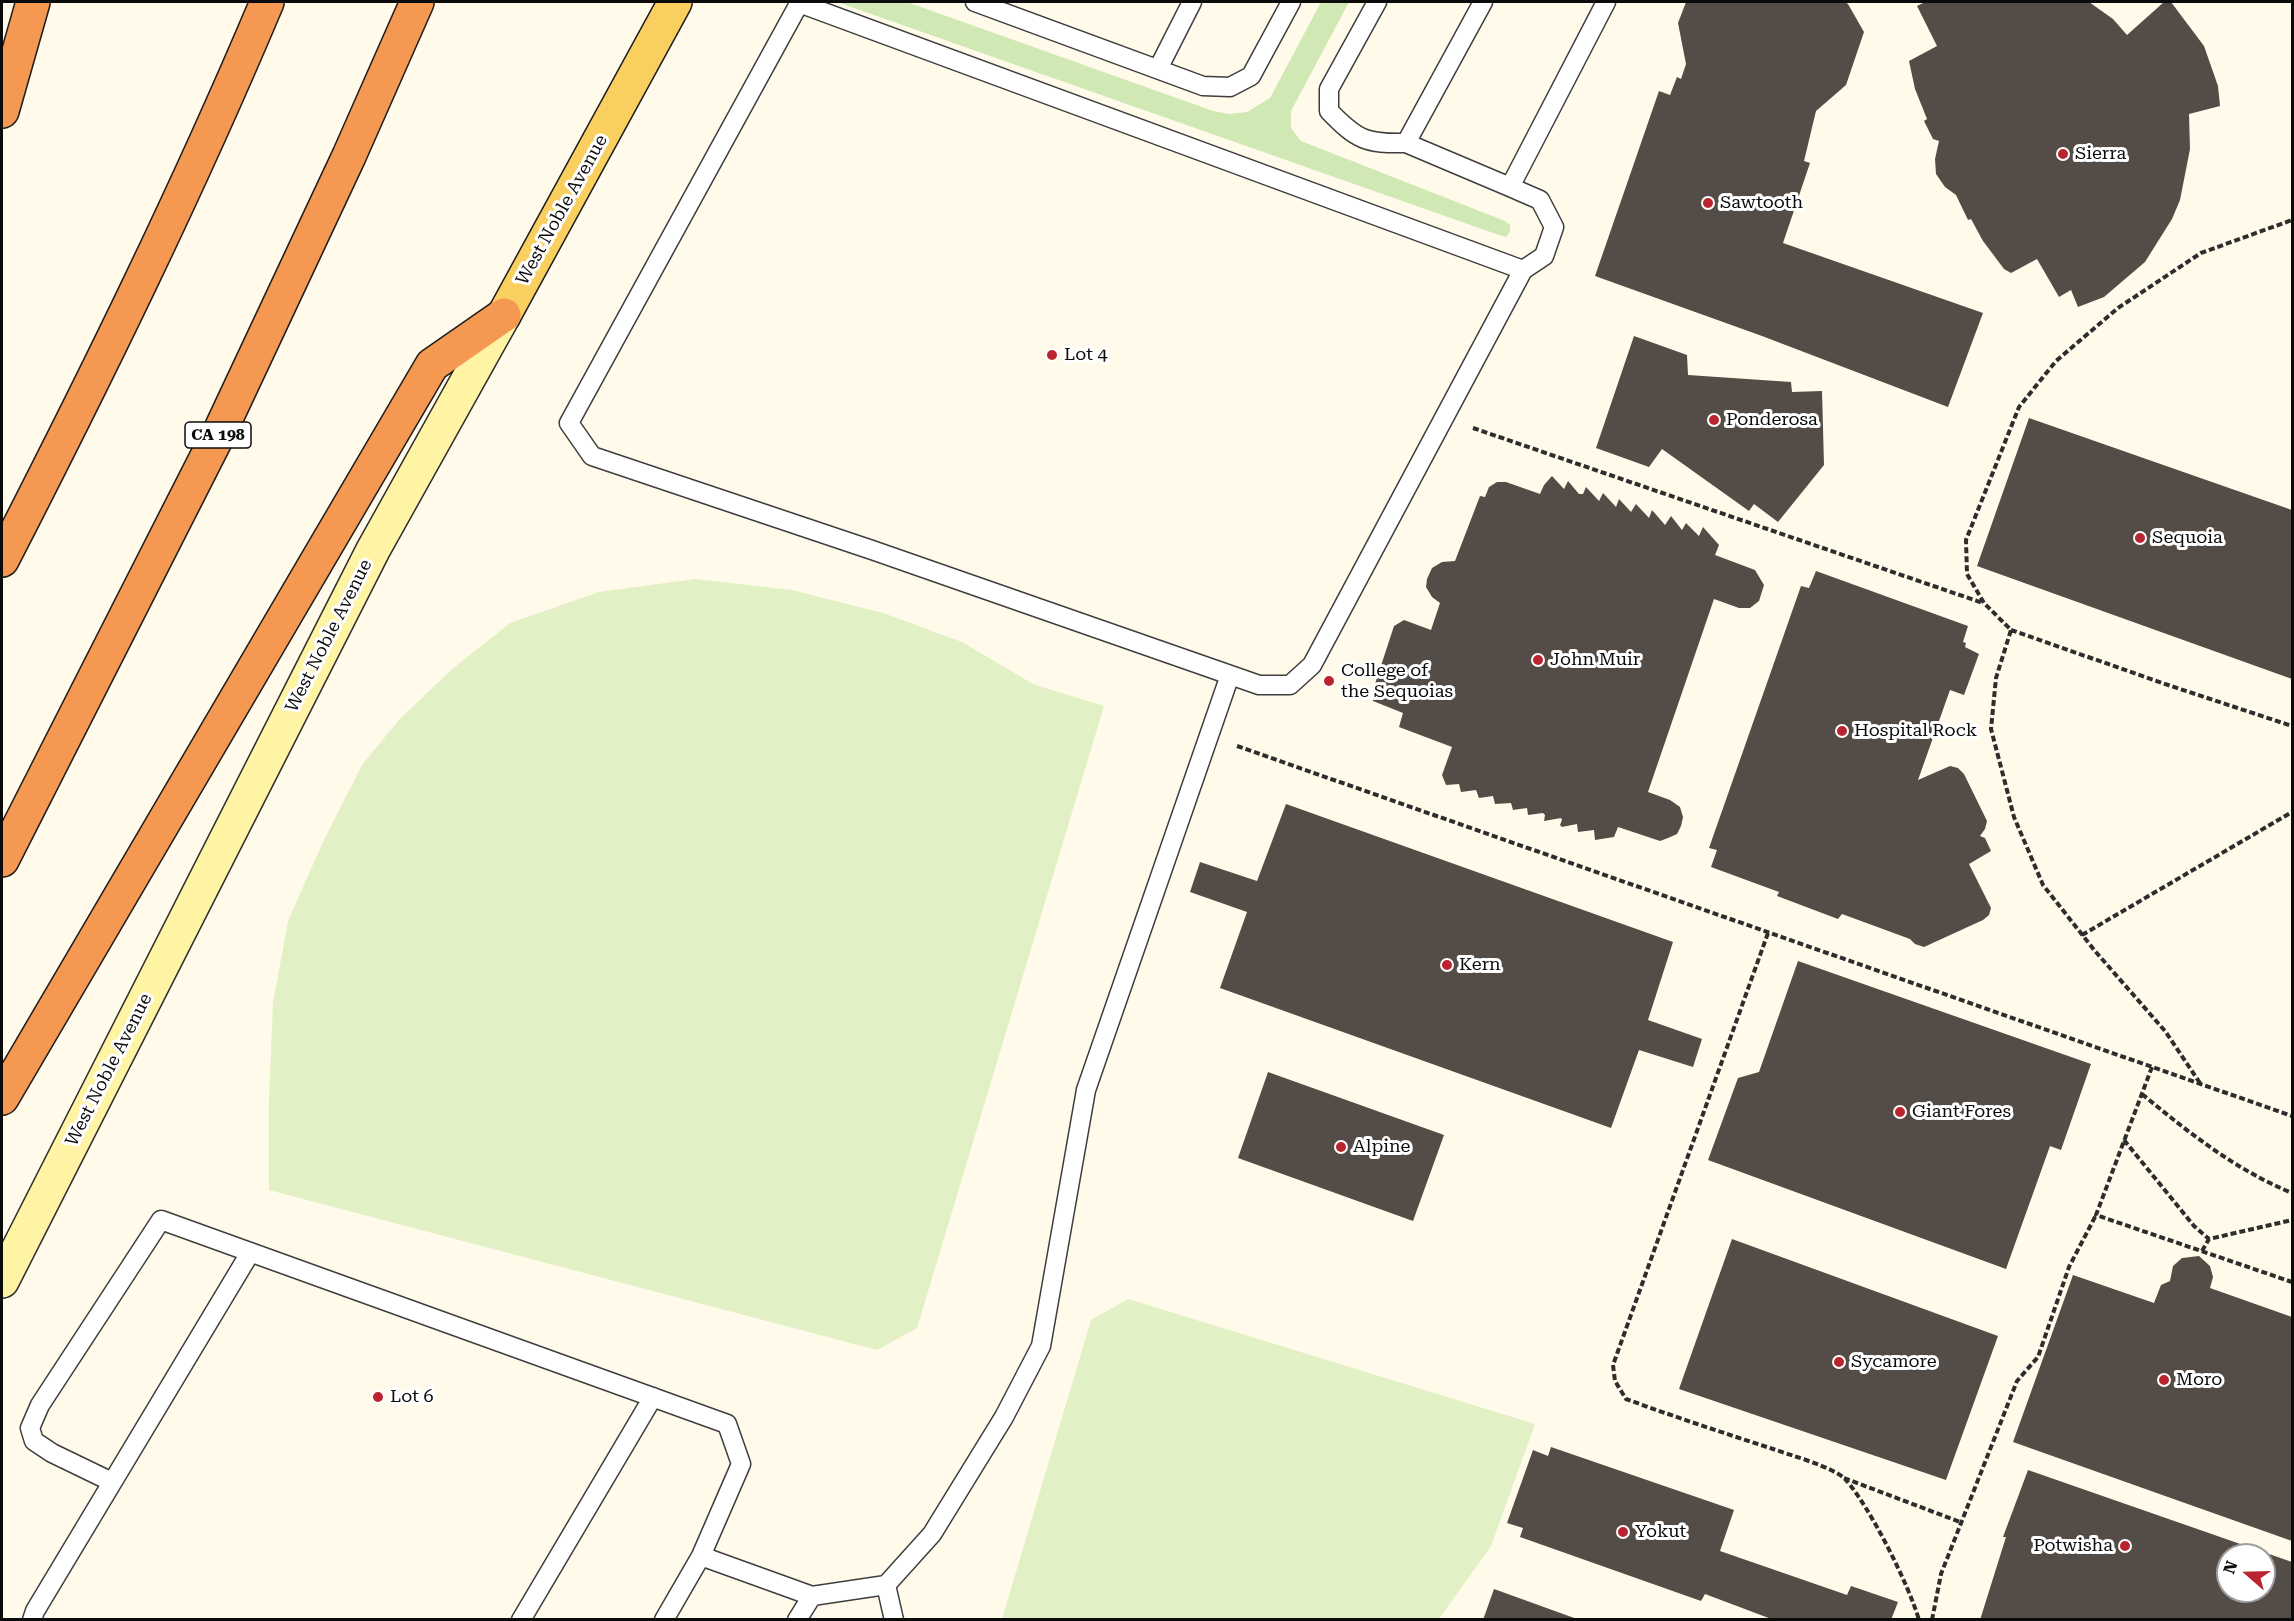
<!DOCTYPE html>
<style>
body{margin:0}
#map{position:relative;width:2294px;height:1621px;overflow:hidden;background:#fffae9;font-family:"Roboto Serif",serif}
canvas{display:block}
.frame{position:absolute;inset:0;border:3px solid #0b0b0b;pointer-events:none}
.north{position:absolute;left:2216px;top:1543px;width:60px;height:60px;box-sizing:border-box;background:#fff;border:2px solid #9d9d9d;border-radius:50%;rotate:290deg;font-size:16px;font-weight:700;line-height:24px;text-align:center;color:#0b0b0b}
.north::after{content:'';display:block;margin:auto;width:21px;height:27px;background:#ba242f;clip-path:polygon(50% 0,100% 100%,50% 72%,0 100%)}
</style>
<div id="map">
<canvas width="2294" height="1621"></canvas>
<div class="frame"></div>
<div class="north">N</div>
</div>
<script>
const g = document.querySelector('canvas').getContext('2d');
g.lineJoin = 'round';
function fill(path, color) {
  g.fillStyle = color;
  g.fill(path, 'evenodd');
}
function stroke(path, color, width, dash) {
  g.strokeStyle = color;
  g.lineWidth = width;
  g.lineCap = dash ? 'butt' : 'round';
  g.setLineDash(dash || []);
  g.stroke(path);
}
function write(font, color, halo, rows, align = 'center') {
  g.font = font + ' "Roboto Serif",serif';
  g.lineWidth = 6;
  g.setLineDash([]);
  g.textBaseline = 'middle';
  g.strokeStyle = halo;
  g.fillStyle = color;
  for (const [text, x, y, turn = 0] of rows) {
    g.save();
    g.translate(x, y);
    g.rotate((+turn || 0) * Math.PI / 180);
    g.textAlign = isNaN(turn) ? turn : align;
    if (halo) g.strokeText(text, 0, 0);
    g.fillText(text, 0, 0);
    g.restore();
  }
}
const green = new Path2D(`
 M837 2H907L1213 111 1229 114 1247 112 1270 98 1321 2H1349L1291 111V128L1301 141 1505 221 1510 225V232L1506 237 1499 235Z`);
const pitch = new Path2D(`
 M695 579 792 590 883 613 962 642 1033 684 1104 706 917 1328 877 1350 269 1190V1100L273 1003 288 921 323 842 362 765 398 721 451 670 510 623 599 592Z
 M1128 1299 1535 1424 1491 1546 1439 1619H1002L1091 1320Z`);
const building = new Path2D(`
 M1686 2H1845L1848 4 1864 32 1846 85 1816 111 1804 161 1810 163 1783 243 1983 313 1948 407 1762 336 1595 276 1659 91 1670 95 1677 77 1681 79 1686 64 1678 23Z
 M1925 2H2089L2113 19 2127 35 2164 2H2171L2204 46 2218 86 2220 106 2189 114 2190 149 2180 200 2172 219 2145 262 2104 297 2078 307 2071 290 2059 297 2037 259 2011 273 2004 269 1983 241 1971 219 1968 220 1956 195 1945 187 1936 174 1935 159 1939 141 1933 139 1924 121 1927 119 1915 89 1909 61 1937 46 1917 6Z
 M1634 336 1687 355 1688 375 1791 382 1792 392 1822 391 1824 465 1778 522 1754 504 1749 511 1662 449 1649 467 1596 448Z
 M2029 418 2292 510V679L1977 566Z
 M1552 476 1564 489 1568 481 1579 494H1583L1586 487 1599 501 1603 493 1616 507 1619 499 1631 512 1636 504 1649 518 1652 510 1665 525 1671 516 1682 530 1686 523 1699 536 1703 527 1719 545 1715 555 1755 570 1764 585 1759 601 1750 608H1739L1714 599 1648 792 1670 800 1680 807 1683 817 1681 826 1677 834 1668 838 1660 841 1618 827 1614 837 1595 840 1594 830 1578 832 1577 824 1562 827 1560 825 1562 820 1561 818 1544 821 1545 815 1543 813 1528 815 1527 808 1513 810 1511 803 1495 804 1493 796 1479 798 1476 790 1461 792 1459 784 1446 785 1442 775 1452 747 1399 727 1403 713 1373 701V690L1394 626 1404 620 1431 630 1440 603 1432 597 1426 587 1427 579 1432 568 1442 562 1455 561 1480 496 1485 497 1489 487 1497 482H1506L1540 494 1544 485Z
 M1816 571 1968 626 1963 642 1966 643 1965 647 1979 654 1964 695 1950 690 1918 780 1950 766 1958 768 1964 774 1987 821 1985 829 1980 836 1985 838 1991 851 1969 864 1991 908 1989 915 1983 920 1924 947 1915 944 1910 939 1842 914 1838 919 1777 896 1779 892 1711 867 1717 850 1709 848 1801 586 1809 588Z
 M1286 804 1673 942 1648 1020 1702 1039 1693 1067 1639 1050 1611 1128 1220 988 1247 912 1190 892 1200 862 1257 881Z
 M1798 961 2091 1064 2061 1150 2050 1146 2006 1269 1708 1160 1738 1078 1759 1072Z
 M1268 1072 1444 1135 1413 1221 1238 1158Z
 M1732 1239 1998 1336 1946 1480 1679 1389Z
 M2199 1256 2210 1266 2213 1277 2210 1288 2292 1317V1541L2013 1442 2073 1275 2154 1303 2161 1285 2170 1281 2173 1266 2182 1258Z
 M1551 1447 1734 1510 1720 1551 1847 1595 1851 1586 1898 1602 1891 1620H1774L1705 1594 1701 1601 1520 1537 1523 1528 1507 1523 1533 1450 1548 1456Z
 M2028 1470 2292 1562V1620H1980L2006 1537H2003ZM2228 1555H2264V1591H2228Z
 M1494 1589 1577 1619V1620H1483Z`);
const path = new Path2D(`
 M1473 428 1983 603
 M2011 630 2171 686 2292 726
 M1237 746 2292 1116
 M1768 933 1613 1365 1615 1381 1626 1399C1675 1417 1724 1433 1773 1449 1790 1455 1833 1467 1845 1479 1869 1505 1909 1585 1919 1620
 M2082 935 2292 812
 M2152 1067 2096 1215 2292 1282
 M2200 1083 2165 1031 2095 951 2043 885 2014 817 1991 729 1996 678 2011 630 1984 603 1967 574 1966 540 2019 407 2056 361 2118 308 2201 253 2292 220
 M2142 1094C2189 1133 2236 1170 2292 1193
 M2124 1140 2194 1226 2209 1239
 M2202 1251 2209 1239 2292 1220
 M1844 1478 1960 1522
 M1932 1620 1941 1574 2017 1381 2038 1357 2069 1267 2096 1215`);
const lane = new Path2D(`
 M800 2 569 423 592 456 872 550 1259 685H1290L1312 665 1523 270 1544 256 1554 227 1540 200 1510 187 1606 2
 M975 2 1203 86 1230 87 1251 76 1291 2
 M1377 2 1329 89V111C1357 140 1366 144 1406 143L1483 2
 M799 3 1523 270
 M1158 69 1192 2
 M1406 143 1510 187
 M112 1482 52 1453 34 1441 30 1428 40 1405 161 1220 727 1424 741 1464 701 1556
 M886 1585 894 1620
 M32 1620 35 1611 250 1253
 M521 1620 653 1397
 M664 1620 701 1556 812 1596 886 1585 932 1534 1004 1417 1041 1346 1086 1090 1230 675
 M797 1620 812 1596`);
const secondary = new Path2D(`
 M2 1281 373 550 504 315`);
const primary = new Path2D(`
 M504 315 675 2`);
const highway = new Path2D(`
 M2 111 33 2
 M2 560C96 377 187 192 267 2
 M2 860 221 429 349 156 417 2
 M2 1098 432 365 504 315`);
const markers = [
 [2063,154,6,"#ba242f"],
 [1708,203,6,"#ba242f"],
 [1052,355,6,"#ba242f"],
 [1714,420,6,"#ba242f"],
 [2140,538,6,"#ba242f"],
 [1538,660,6,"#ba242f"],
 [1329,681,6,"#ba242f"],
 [1842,731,6,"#ba242f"],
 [1447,965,6,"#ba242f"],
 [1900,1112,6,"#ba242f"],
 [1341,1147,6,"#ba242f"],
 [1839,1362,6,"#ba242f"],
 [2164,1380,6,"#ba242f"],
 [378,1397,6,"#ba242f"],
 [1623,1532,6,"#ba242f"],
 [2125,1546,6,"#ba242f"]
];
const shields = [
 [218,435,66]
];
const shieldNames = [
 ["CA 198",218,435]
];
const poiNames = [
 ["Sierra",2075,154],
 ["Sawtooth",1720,203],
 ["Lot 4",1064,355],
 ["Ponderosa",1726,420],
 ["Sequoia",2152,538],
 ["John Muir",1550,660],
 ["College of",1341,671],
 ["the Sequoias",1341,692],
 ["Hospital Rock",1854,731],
 ["Kern",1459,965],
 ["Giant Fores",1912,1112],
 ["Alpine",1353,1147],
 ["Sycamore",1851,1362],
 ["Moro",2176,1380],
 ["Lot 6",390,1397],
 ["Yokut",1635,1532],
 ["Potwisha",2113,1546,"right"]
];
const streetNames = [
 ["West Noble Avenue",562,210,-61],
 ["West Noble Avenue",329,636,-63],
 ["West Noble Avenue",109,1070,-63]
];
fill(green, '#d0e8b4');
fill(pitch, '#e2f0c5');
fill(building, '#544c47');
stroke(lane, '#3e3e3e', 21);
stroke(secondary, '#2d2d2d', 36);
stroke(primary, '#1c1c1c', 36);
stroke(highway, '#1c1c1c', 36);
stroke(path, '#2d2d2d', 4, [6, 3]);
stroke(lane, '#fff', 18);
stroke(secondary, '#fff3a4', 33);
stroke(primary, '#f9d05f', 33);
stroke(highway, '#f59851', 33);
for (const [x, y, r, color] of markers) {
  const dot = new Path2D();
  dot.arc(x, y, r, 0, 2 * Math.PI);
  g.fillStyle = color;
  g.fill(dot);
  stroke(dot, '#fff', 2);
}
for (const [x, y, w] of shields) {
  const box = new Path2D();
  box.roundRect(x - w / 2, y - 13, w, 26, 4.5);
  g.fillStyle = '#fff';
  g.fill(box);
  stroke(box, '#0b0b0b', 1.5);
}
write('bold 16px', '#0b0b0b', null, shieldNames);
write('18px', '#0b0b0b', '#fff', poiNames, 'left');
write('18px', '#0b0b0b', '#fff', streetNames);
</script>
